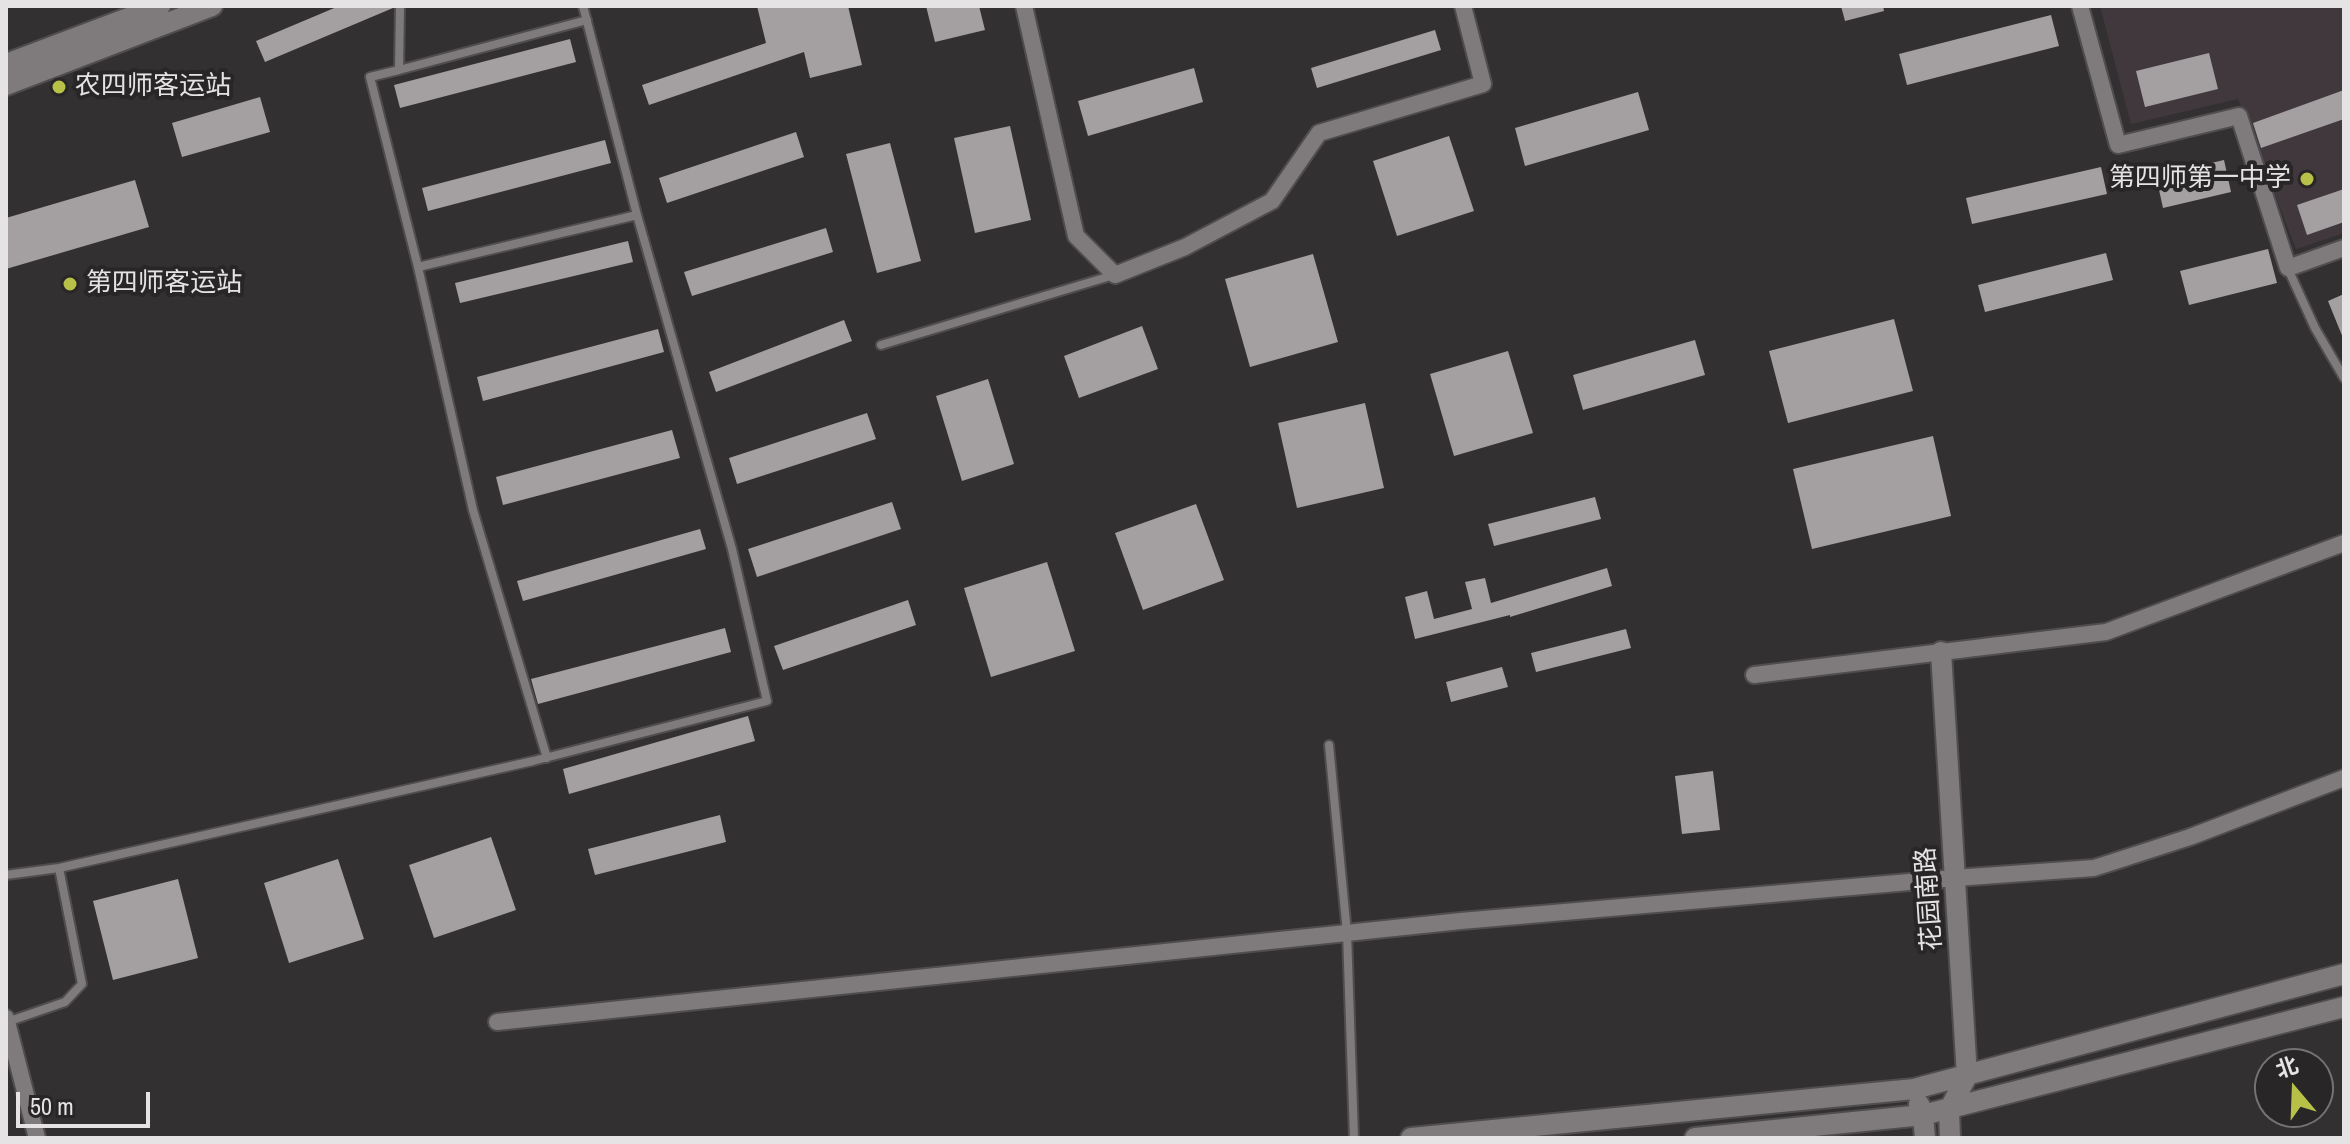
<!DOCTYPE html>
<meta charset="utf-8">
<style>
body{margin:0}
#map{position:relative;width:2350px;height:1144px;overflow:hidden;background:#333032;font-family:"Archivo Narrow","Noto Sans SC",sans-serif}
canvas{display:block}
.frame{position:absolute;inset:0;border:8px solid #e5e3e4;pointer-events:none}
.north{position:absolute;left:2254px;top:1048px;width:80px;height:80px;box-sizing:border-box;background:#292628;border:2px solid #747273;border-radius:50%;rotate:341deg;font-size:22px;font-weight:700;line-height:32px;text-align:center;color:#e5e3e4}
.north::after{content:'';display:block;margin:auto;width:28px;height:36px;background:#b7c147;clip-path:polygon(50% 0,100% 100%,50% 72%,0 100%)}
.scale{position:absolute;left:16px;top:1092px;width:134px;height:36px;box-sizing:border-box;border:4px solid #e5e3e4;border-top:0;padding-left:10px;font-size:24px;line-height:28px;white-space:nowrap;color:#e5e3e4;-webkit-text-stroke:6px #292628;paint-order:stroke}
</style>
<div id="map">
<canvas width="2350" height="1144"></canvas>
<div class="frame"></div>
<div class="north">北</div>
<div class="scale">50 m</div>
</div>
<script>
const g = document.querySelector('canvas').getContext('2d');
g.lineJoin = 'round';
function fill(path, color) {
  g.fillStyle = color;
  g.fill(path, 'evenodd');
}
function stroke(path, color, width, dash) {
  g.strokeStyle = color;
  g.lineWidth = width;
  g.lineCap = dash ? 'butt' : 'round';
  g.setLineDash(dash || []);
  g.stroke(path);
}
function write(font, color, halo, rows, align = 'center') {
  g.font = font + ' "Archivo Narrow","Noto Sans SC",sans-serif';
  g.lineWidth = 8;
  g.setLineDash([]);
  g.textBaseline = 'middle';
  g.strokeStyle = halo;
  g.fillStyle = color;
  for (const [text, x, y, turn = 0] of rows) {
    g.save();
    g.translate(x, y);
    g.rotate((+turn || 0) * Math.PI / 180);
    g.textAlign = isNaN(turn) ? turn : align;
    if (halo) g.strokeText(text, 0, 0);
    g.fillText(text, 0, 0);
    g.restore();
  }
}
const built = new Path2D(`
 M2100 6H2344V233L2296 249 2238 99 2131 124Z`);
const building = new Path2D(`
 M339 6H393V8L265 62 256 41Z
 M757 6H848L862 65 810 78 804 52 649 105 642 85 766 43Z
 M926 6H979L985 30 935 42Z
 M1841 6H1883L1884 11 1845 21Z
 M2051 15 2059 46 1907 85 1899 54Z
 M1435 30 1441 50 1317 88 1311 68Z
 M570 39 576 62 400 108 394 85Z
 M2209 53 2218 89 2145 107 2136 71Z
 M1194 68 1203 102 1088 136 1078 101Z
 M2344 90V119L2261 148 2253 123Z
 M1638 92 1649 130 1525 166 1515 128Z
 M260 97 270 132 182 157 172 123Z
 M1010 126 1031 220 975 233 954 138Z
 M796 132 804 157 667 203 659 178Z
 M1449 136 1474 211 1397 236 1373 161Z
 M605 140 611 163 428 211 422 188Z
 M890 143 921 261 877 273 846 154Z
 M2224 160 2231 192 2163 208 2156 176Z
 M2101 167 2107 194 1972 224 1966 198Z
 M135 180 149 227 6 269V218Z
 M2344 189V222L2307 235 2297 205Z
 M826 228 833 252 692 296 684 272Z
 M628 241 633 262 460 303 455 283Z
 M2268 249 2277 283 2189 305 2180 271Z
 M2106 253 2113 280 1985 312 1978 285Z
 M1313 254 1338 342 1250 367 1225 279Z
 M2344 294V338H2343L2328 301Z
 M1894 319 1913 391 1788 423 1769 351Z
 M844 320 852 341 716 392 709 372Z
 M1142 326 1158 369 1079 398 1064 356Z
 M658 329 664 352 483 401 477 377Z
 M1695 340 1705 375 1583 410 1573 375Z
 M1508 351 1533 433 1454 456 1430 374Z
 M988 379 1014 464 962 481 936 396Z
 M1365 403 1384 488 1297 508 1278 423Z
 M867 413 876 439 737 484 729 458Z
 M672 430 680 458 503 505 496 477Z
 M1933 436 1951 516 1812 549 1793 469Z
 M1595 497 1601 519 1494 546 1488 524Z
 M892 502 901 529 757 577 748 549Z
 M1196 504 1224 580 1143 610 1115 533Z
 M700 529 706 549 523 601 517 581Z
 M1047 562 1075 651 991 677 964 588Z
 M1607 568 1612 586 1510 617V615L1415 639 1405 597 1427 591 1434 619 1472 609 1465 582 1485 578 1491 603Z
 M908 600 916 625 783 670 774 646Z
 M725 628 731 652 538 704 531 679Z
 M1626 629 1631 648 1536 672 1531 653Z
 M1502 667 1508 687 1451 702 1446 682Z
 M748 716 755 741 569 794 563 769Z
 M1713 771 1720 830 1682 834 1675 776Z
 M720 815 726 842 595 875 588 849Z
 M491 837 516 910 434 938 409 865Z
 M338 859 364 939 289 963 264 883Z
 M178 879 198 958 113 980 93 901Z`);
const lane = new Path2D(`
 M400 6 399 70 370 77 418 267 473 510 547 758
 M399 70 587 20
 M418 267 637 215
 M2288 269 2315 328 2344 378
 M881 345 1114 275
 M1329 745 1347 933 1354 1138
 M6 875 59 868 533 761 767 701 732 549 637 215 583 6
 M7 1022 65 1002 82 984 59 868`);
const street = new Path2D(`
 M1024 6 1076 236 1115 275 1185 247 1272 201 1319 133 1483 84 1463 6
 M2080 6 2118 145 2239 116 2288 268 2344 248
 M1754 675 2106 632 2344 543
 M6 1018 37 1138
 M497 1022 1461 921 1955 878 2094 868 2190 837 2344 778`);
const secondary = new Path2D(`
 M6 64 160 6
 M6 85 212 6
 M1941 652 1967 1076 1949 1110 1950 1138
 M1919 1104 1923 1115 1925 1138
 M1411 1138 1914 1089 2344 974
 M1695 1138 1923 1115 2344 1007`);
const markers = [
 [59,87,8,"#b7c147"],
 [2307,179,8,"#b7c147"],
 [70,284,8,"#b7c147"]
];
const poiNames = [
 ["农四师客运站",75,87],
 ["第四师第一中学",2291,179,"right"],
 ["第四师客运站",86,284]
];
const streetNames = [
 ["花园南路",1930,899,-94]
];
fill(built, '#41383e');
fill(building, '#a4a0a2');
stroke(lane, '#504d4e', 12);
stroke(street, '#504d4e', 20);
stroke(secondary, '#504d4e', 24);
stroke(lane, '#7f7b7d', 8);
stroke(street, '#7f7b7d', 16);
stroke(secondary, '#7f7b7d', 20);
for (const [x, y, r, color] of markers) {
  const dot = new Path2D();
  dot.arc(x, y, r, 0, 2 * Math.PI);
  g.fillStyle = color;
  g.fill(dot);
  stroke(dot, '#292628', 3);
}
write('26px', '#e5e3e4', '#292628', poiNames, 'left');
write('26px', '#e5e3e4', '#292628', streetNames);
</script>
